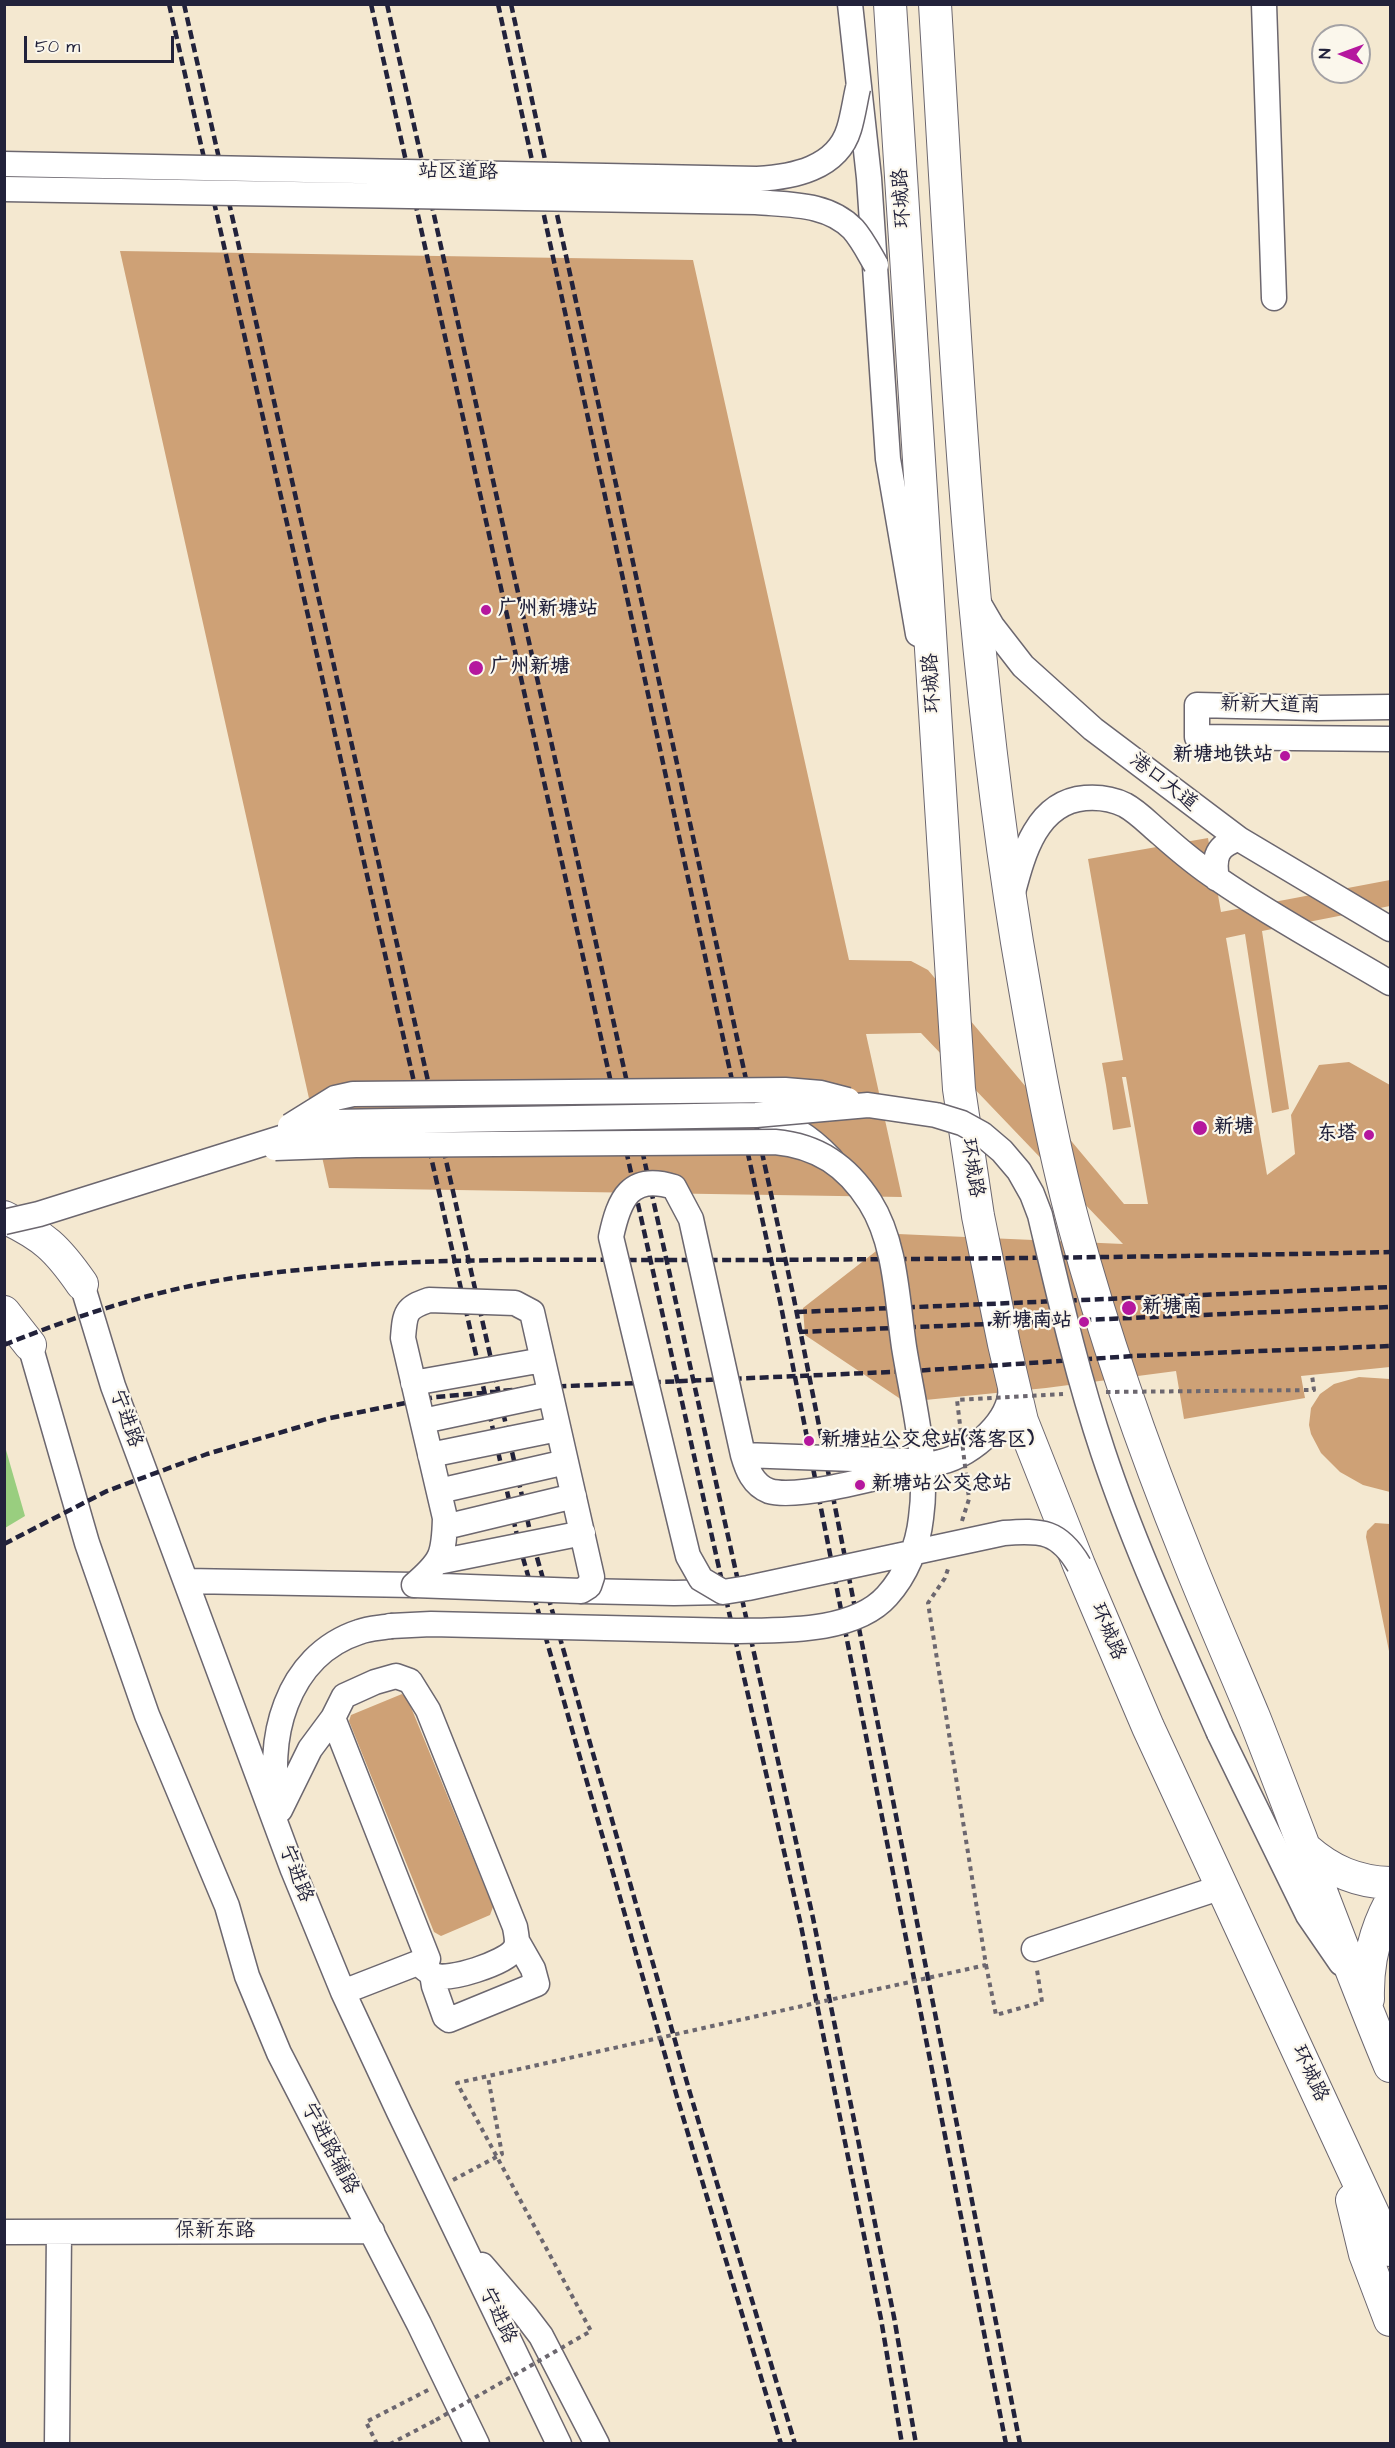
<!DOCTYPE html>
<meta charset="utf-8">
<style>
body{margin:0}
#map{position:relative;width:1395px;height:2448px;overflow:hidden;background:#f4e8d0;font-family:"Architects Daughter",sans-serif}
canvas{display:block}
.frame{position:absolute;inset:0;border:6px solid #22223b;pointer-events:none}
.north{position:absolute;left:1311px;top:24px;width:60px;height:60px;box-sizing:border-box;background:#fbf7ec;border:2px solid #a4a2a5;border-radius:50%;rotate:271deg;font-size:16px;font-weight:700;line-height:24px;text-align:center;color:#22223b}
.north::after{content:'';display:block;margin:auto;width:21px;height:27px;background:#b5179e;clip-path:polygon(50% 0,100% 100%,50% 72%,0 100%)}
.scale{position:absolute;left:24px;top:36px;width:150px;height:27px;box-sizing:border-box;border:3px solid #22223b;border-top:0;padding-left:8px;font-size:18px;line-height:21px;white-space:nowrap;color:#22223b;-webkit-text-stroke:4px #fbf7ec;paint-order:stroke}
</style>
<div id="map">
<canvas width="1395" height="2448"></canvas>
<div class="frame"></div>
<div class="north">N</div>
<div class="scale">50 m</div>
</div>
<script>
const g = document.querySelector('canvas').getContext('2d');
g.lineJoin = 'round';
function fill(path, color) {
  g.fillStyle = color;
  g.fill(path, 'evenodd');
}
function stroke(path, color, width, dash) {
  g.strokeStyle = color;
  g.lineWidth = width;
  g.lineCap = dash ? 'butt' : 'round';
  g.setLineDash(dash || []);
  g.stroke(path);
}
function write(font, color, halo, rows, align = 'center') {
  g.font = font + ' "Architects Daughter","LXGW WenKai TC",sans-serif';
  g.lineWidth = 4.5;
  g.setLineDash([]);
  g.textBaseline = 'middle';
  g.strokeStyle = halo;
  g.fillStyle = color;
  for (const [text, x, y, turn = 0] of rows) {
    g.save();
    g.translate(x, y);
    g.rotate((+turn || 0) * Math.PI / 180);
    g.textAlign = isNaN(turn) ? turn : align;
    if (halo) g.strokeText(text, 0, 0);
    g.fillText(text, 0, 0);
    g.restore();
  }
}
const green = new Path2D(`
 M4 1443 25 1516 5 1528H4Z`);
const building = new Path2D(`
 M120 251 693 260 849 960 911 961 928 970 1124 1204H1148L1126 1077H1122L1131 1127 1113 1130 1106 1085 1102 1063 1123 1060 1088 859 1208 838 1221 912 1390 880V906L1262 931 1289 1109 1272 1113 1245 934 1226 938 1267 1175 1295 1154 1291 1115 1319 1065 1349 1062 1390 1085V1367L1301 1376 1305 1398 1184 1419 1176 1371 1046 1388 905 1402 805 1335 803 1308 898 1234 1123 1244 921 1033 866 1034 902 1197 329 1188Z
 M1359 1377 1390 1379V1492L1363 1485 1340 1472 1321 1453 1311 1434 1309 1425 1311 1408 1320 1394 1334 1384Z
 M1375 1523 1390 1524V1656L1366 1537 1367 1531Z
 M402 1694 408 1700 493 1907 490 1915 441 1936 434 1932 349 1721 351 1715Z`);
const path = new Path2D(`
 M986 1965 996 2015 1042 2002 1037 1970
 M453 2180 502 2154 488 2077
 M377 2444 366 2422 430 2389
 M390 2444 436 2420`);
const minor = new Path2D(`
 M850 4 869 178 888 459 918 634
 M1264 4 1274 298
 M978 602 992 626 1023 666 1093 729 1239 839 1390 929
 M1390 707 1317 708 1197 705V737L1390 739
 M1217 879C1213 857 1217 845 1239 839
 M1013 892C1023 854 1037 802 1085 798 1098 797 1113 799 1125 805 1138 812 1149 824 1161 834 1179 850 1198 866 1218 879 1273 917 1333 949 1390 983
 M757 1115C790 1125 807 1134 831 1159
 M82 1284 113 1386 293 1870 343 1992 399 2112 559 2444
 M30 1345 87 1543 147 1715 227 1906 247 1976 279 2053 419 2324 477 2444
 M941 1462C972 1455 1016 1418 1010 1382
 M186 1581 414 1585
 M581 1591 674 1593 723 1592
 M333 1718 344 1696 375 1682 396 1676 410 1681 428 1710 515 1927C516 1934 519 1944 514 1950 505 1963 448 1982 434 1975 428 1972 423 1967 418 1963
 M1219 1733 1308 1915 1341 1963
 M280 1809C264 1741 286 1656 359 1632 369 1628 381 1628 391 1626
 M280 1810 310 1749 333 1718 428 1959 343 1992
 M1034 1949 1222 1887
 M432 1974 434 1986 445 2017 449 2020 537 1984 533 1969 517 1941
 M4 2232 372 2231
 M482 2265 525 2315 541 2336 597 2444
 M57 2444 59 2232`);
const major = new Path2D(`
 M890 4 959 1089 978 1216 1004 1344 1022 1421 1079 1565 1148 1727 1390 2250
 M935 4C954 318 967 632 1017 942 1033 1036 1049 1133 1074 1225 1105 1339 1144 1450 1188 1559 1209 1612 1232 1664 1254 1717 1300 1833 1342 1951 1390 2066
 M4 1217C44 1236 57 1248 82 1284
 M4 1312 30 1345
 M1306 1849C1331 1871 1357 1882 1390 1883
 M1368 1999C1367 1965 1374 1933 1390 1903
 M1352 2200 1365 2254 1390 2320`);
const rail = new Path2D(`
 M169 4 519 1544 677 2097 781 2444
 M184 4 532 1540 690 2093 795 2444
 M371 4 723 1586 800 1921 881 2319 902 2444
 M387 4 813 1918 894 2317 916 2444
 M498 4 780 1301 1006 2444
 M511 4 794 1299 1020 2444
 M798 1312 1390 1287
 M799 1332 1390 1307
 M4 1345C80 1314 159 1289 240 1277 404 1254 572 1261 738 1260 955 1259 1173 1257 1390 1252
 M4 1544 107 1491 207 1454 330 1418 436 1397 545 1387 913 1371 1133 1356 1390 1346`);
const pathBridge = new Path2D(`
 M1106 1392 1314 1390 1312 1375
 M962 1521 969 1499 957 1400 1063 1394
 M436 2420 591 2331 457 2083 986 1965 928 1603 945 1578 949 1566`);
const minorBridge = new Path2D(`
 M4 164 757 179C792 177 837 169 849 129 853 116 855 101 858 88
 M4 189 756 202C790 205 828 203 853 229 862 239 869 253 876 265
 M290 1126 335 1098 353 1094 785 1090 821 1093 848 1100
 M275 1148 356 1145 775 1142C818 1146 847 1166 870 1202 896 1243 897 1300 904 1347 913 1403 929 1461 921 1518 918 1546 906 1575 887 1596 854 1633 782 1630 736 1631L431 1624 391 1626
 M4 1222 39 1214 332 1122 756 1115 868 1105 936 1115 962 1123 982 1134 1002 1151 1019 1171 1032 1194 1040 1215C1059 1295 1077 1374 1103 1452 1135 1548 1178 1640 1219 1733
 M429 1300 515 1303 532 1312 592 1577 589 1586 581 1591 414 1585C442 1561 444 1555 445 1518L403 1338C405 1313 405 1308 429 1300Z
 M413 1383 543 1360
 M423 1421 550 1394
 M430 1455 558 1429
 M743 1455 909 1461
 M941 1462C904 1470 801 1501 769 1491 753 1485 747 1469 743 1455L691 1219 674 1187C630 1173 619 1199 611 1237L688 1556 701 1579 723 1592 748 1588 1004 1533C1042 1530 1059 1531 1079 1565
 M439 1491 566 1462
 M445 1527 574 1496
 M438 1562 583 1533`);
const markers = [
 [486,610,6,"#b5179e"],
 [476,668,8,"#b5179e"],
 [1285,756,6,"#b5179e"],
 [1200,1128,8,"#b5179e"],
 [1369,1135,6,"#b5179e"],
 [1129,1308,8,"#b5179e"],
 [1084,1322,6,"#b5179e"],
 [809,1441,6,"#b5179e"],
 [860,1485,6,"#b5179e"]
];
const streetNames = [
 ["站区道路",458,173,1],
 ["环城路",903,198,-93],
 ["环城路",933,683,-93],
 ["新新大道南",1270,706,1],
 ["港口大道",1163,783,38],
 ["环城路",971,1168,81],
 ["宁进路",125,1419,70],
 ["环城路",1107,1632,67],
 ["宁进路",295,1874,68],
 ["环城路",1309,2074,65],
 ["宁进路辅路",329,2149,62],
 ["保新东路",215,2232],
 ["宁进路",497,2316,64]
];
const poiNames = [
 ["广州新塘站",498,610],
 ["广州新塘",490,668],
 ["新塘地铁站",1273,756,"right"],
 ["新塘",1214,1128],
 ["东塔",1357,1135,"right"],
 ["新塘南",1142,1308],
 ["新塘南站",1072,1322,"right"],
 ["新塘站公交总站(落客区)",821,1441],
 ["新塘站公交总站",872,1485]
];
fill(green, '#99ce7f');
fill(building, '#cea176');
stroke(minor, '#6c676f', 27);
stroke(major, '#6c676f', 34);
stroke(path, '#6c676f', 4, [4.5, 4.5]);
stroke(minor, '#fff', 24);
stroke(major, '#fff', 32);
stroke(rail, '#22223b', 4.5, [9, 4.5]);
stroke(minorBridge, '#6c676f', 27, []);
stroke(pathBridge, '#6c676f', 4, [4.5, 4.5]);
stroke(minorBridge, '#fff', 24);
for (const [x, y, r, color] of markers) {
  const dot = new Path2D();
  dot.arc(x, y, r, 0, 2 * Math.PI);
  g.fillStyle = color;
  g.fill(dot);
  stroke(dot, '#fbf7ec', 2);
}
write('20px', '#22223b', '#fbf7ec', streetNames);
write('bold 20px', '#22223b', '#fbf7ec', poiNames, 'left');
</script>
